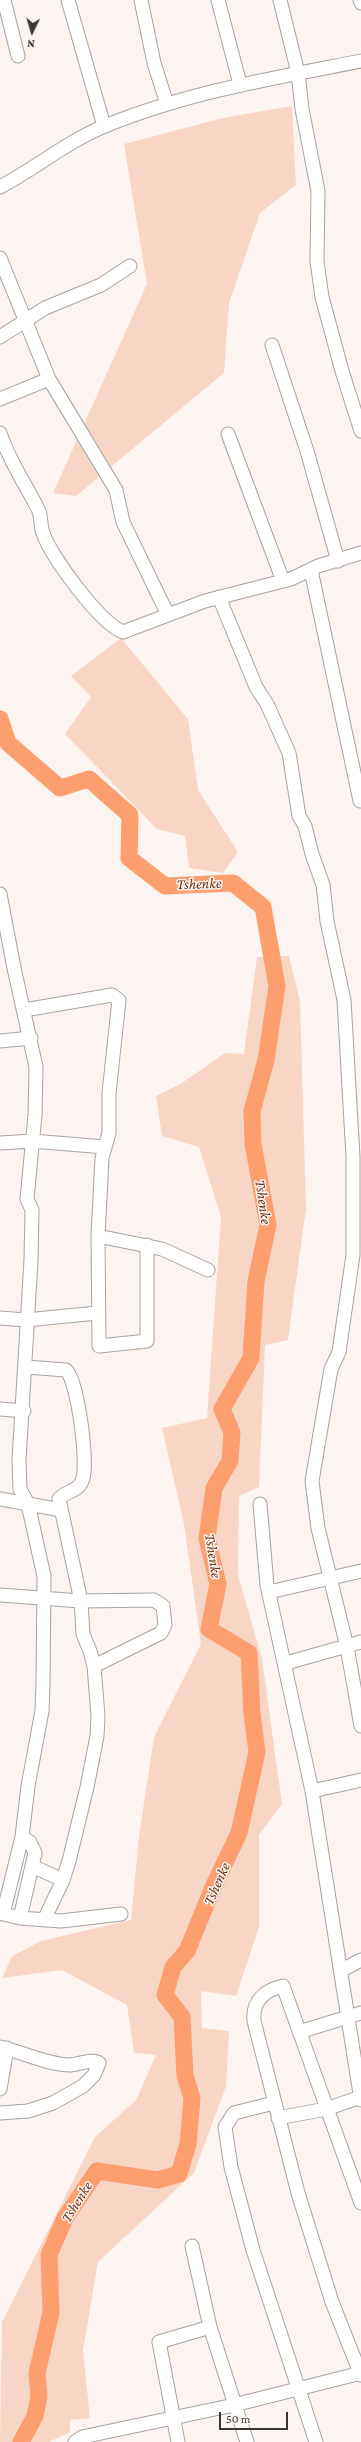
<!DOCTYPE html>
<style>
body{margin:0}
#map{position:relative;width:361px;height:2442px;overflow:hidden;background:#fbf4f0;font-family:"Crimson Pro",serif}
canvas{display:block}
.north{position:absolute;left:12px;top:12px;width:40px;height:40px;-webkit-text-stroke:3px #fbf4f0;paint-order:stroke;rotate:185deg;font-size:11px;font-weight:700;line-height:16px;text-align:center;color:#393634}
.north::after{content:'';display:block;margin:auto;width:14px;height:18px;background:#393634;clip-path:polygon(50% 0,100% 100%,50% 72%,0 100%)}
.scale{position:absolute;left:219px;top:2412px;width:69px;height:18px;box-sizing:border-box;border:2px solid #393634;border-top:0;padding-left:5px;font-size:12px;line-height:14px;white-space:nowrap;color:#393634;-webkit-text-stroke:3px #fbf4f0;paint-order:stroke}
</style>
<div id="map">
<canvas width="361" height="2442"></canvas>
<div class="north">N</div>
<div class="scale">50 m</div>
</div>
<script>
const g = document.querySelector('canvas').getContext('2d');
g.lineJoin = 'round';
function fill(path, color) {
  g.fillStyle = color;
  g.fill(path, 'evenodd');
}
function stroke(path, color, width, dash) {
  g.strokeStyle = color;
  g.lineWidth = width;
  g.lineCap = dash ? 'butt' : 'round';
  g.setLineDash(dash || []);
  g.stroke(path);
}
function write(font, color, halo, rows, align = 'center') {
  g.font = font + ' "Crimson Pro",serif';
  g.lineWidth = 3;
  g.setLineDash([]);
  g.textBaseline = 'middle';
  g.strokeStyle = halo;
  g.fillStyle = color;
  for (const [text, x, y, turn = 0] of rows) {
    g.save();
    g.translate(x, y);
    g.rotate((+turn || 0) * Math.PI / 180);
    g.textAlign = isNaN(turn) ? turn : align;
    if (halo) g.strokeText(text, 0, 0);
    g.fillText(text, 0, 0);
    g.restore();
  }
}
const green = new Path2D(`
 M292 106 296 185 260 213 229 303 224 373 76 496 53 493 147 284 124 144 223 118Z
 M121 638 188 719 198 790 238 852 223 873 189 868 185 836 157 829 65 734 91 697 71 676Z
 M289 956 300 1001 306 1208 288 1340 265 1345 259 1487 239 1496 238 1575 262 1659 282 1804 259 1835V1927L236 1996 201 1991 202 2028 229 2031 226 2086 194 2173 98 2262 83 2350 90 2418 70 2420V2432L49 2442H0L2 2322 95 2137 136 2100 156 2055 134 2053 127 2005 62 1970 2 1978 12 1956 41 1941 131 1920 139 1836 154 1737 201 1644 184 1524 162 1428 207 1418 221 1217 199 1147 162 1136 156 1096 182 1083 225 1053 244 1054 257 957Z`);
const river = new Path2D(`
 M0 719 8 743 60 788 89 779 130 815 129 858 165 886 233 883 263 907 277 986 266 1060 252 1111 253 1144 268 1225 256 1281 251 1358 222 1409 232 1433 230 1461 214 1488 207 1538 218 1584 209 1629 249 1653 252 1714 257 1752 239 1833 214 1885 187 1951 173 1967 165 1995 182 2017 185 2076 192 2098 188 2144 179 2174 158 2180 97 2171 65 2218 49 2255 51 2313 37 2373 39 2397 35 2416 21 2442`);
const minor = new Path2D(`
 M4 0 18 56
 M68 0 104 126
 M141 0 154 63 167 104
 M218 0 240 84
 M280 0 298 73 302 109 318 191 317 261 322 297 342 371 361 431
 M360 0 361 3
 M0 187C36 168 68 141 105 126 188 92 274 78 361 61
 M0 258 49 379 116 490 123 522 168 615
 M0 337 45 308 101 285 130 266
 M272 345 307 451 338 561
 M0 399 49 379
 M0 433C9 461 25 483 38 509 42 516 40 526 43 533 51 557 100 623 123 632L205 601 291 579 318 566 361 553
 M228 434 283 581
 M311 570 360 801
 M219 597 256 687 267 704 289 753 299 816 305 826 312 854 323 885 327 921 344 1000 353 1157V1255L339 1352 331 1369 312 1481 318 1528 347 1647 361 1726
 M0 894 14 968 36 1067 35 1115 27 1199 32 1210 31 1260 19 1460 20 1489 28 1504 44 1576 43 1683 42 1711 28 1786 22 1837 3 1914
 M24 1010 112 995 119 1000 109 1093V1133L102 1158 98 1236 99 1346 147 1341V1245
 M0 1041 31 1038
 M0 1143 32 1141 105 1147
 M98 1236 162 1249 208 1270
 M0 1318 26 1320 97 1313
 M26 1367 66 1370C78 1381 89 1466 82 1481 78 1492 65 1491 59 1499L81 1601 83 1634 90 1651 94 1666 98 1716 97 1736 87 1787 69 1861 63 1880 44 1920
 M0 1409 24 1411
 M0 1499 61 1510
 M260 1504 267 1585 312 1791 361 2100
 M269 1592 361 1571
 M0 1595 81 1601 154 1600 163 1606 165 1625 161 1633 94 1666
 M286 1663 361 1642
 M312 1791 361 1780
 M32 1866 63 1880
 M0 1913 20 1918 61 1921 121 1914
 M20 1918 35 1853 30 1842 22 1837
 M342 1970 361 1960
 M299 2032 361 2013
 M0 2047C23 2052 45 2064 69 2065 78 2065 92 2058 99 2063L94 2075 83 2086 53 2103 28 2111 0 2113
 M0 2089 7 2048
 M274 2103 234 2113 225 2127 231 2167 253 2250 316 2442
 M278 2118 326 2109 361 2097
 M361 2203 283 1986C265 1990 252 2001 254 2021L298 2193 332 2302 361 2375
 M192 2246 210 2327
 M75 2442 82 2437 234 2405 361 2373
 M178 2442 159 2342 210 2327 247 2442`);
const waterNames = [
 ["Tshenke",199,884,-2],
 ["Tshenke",263,1202,82],
 ["Tshenke",213,1556,81],
 ["Tshenke",217,1884,-66],
 ["Tshenke",77,2202,-58]
];
fill(green, '#f8d6c6');
stroke(river, '#fc9e6e', 17);
stroke(minor, '#a9a39f', 15);
stroke(minor, '#fff', 13);
write('italic 15px', '#6e3311', '#fbf4f0', waterNames);
</script>
